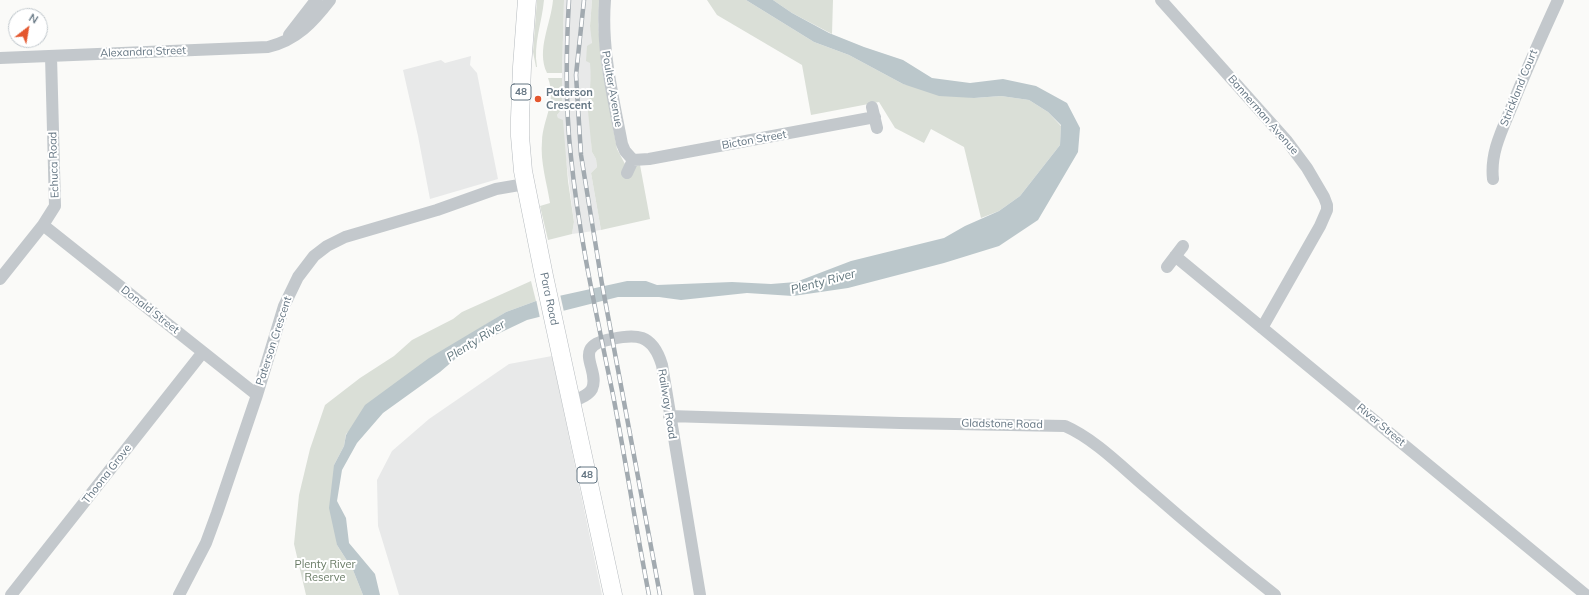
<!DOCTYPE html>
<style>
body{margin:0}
#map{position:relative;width:1589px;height:595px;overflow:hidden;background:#fafaf8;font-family:Mulish,sans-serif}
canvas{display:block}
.north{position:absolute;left:8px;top:8px;width:40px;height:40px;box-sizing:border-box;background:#fff;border:1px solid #c1c8cd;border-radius:50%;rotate:31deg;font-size:11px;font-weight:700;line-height:16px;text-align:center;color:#657683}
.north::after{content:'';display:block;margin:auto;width:14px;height:18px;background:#e4572e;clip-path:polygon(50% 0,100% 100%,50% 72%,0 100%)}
</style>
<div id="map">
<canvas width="1589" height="595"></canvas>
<div class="north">N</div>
</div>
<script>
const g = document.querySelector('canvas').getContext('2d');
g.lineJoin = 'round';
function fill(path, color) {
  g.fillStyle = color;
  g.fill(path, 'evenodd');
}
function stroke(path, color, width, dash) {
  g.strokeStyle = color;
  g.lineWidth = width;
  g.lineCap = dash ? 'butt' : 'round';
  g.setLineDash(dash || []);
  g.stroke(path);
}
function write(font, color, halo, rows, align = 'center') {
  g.font = font + ' Mulish,sans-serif';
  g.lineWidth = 4;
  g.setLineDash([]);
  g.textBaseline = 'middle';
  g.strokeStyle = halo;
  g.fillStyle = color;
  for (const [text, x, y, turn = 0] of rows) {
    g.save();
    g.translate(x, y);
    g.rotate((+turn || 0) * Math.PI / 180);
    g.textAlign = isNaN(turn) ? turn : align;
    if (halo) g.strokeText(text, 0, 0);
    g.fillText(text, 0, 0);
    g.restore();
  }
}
const built = new Path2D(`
 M564 0H592L590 26 592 33 591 90 589 96 592 152 596 159 597 167 591 173 601 230 572 234 574 222 565 152 557 115 562 109V73Z
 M471 56 470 65 477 73 498 179 430 199 418 136 403 70 441 60 445 63Z
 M552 356 602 595H399L378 526 377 480 392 451 429 419 509 364Z`);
const green = new Path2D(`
 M537 0H544C542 23 533 44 537 67H536L533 52Z
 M553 0H564L562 73H547C536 50 551 24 553 0Z
 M592 0H599L598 24 602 68 617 149 625 164 636 166 640 165 650 219 601 230 591 173 597 167 596 159 592 152 588 111C592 103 589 103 589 95 591 85 591 74 590 63L586 61 587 46 592 43 590 26Z
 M707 0H746L814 42 849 55 903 84 974 98 1001 96 1029 100 1048 112 1061 126 1060 145 1020 196 999 211 981 218 964 147 931 129 924 143 895 128 879 102 811 115 802 65 717 15Z
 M773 0H833L832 34 792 13Z
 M548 78H562V109L557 115 558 118 563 120 568 181 574 222 572 234 548 240 540 206 550 203C547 183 540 162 542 141 543 118 557 102 548 78Z
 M531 281 536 301 506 312 469 335 346 434 344 446 334 465 337 545 353 570 363 595H306L294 544 299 495 310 449 325 405 360 378 394 356 412 340 453 319 462 312Z`);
const water = new Path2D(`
 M746 0H773L792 13 829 33 864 47 903 60 932 78 970 83 1003 79 1036 86 1067 103 1080 128 1078 152 1038 220 999 246 944 263 848 288 793 296 747 293 681 300 659 297H618L527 320 468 348 440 372 383 413 357 443 342 470 337 501 346 518 349 543 375 574 380 595H363L353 570 337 545 329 508 334 465 344 446 346 435 365 405 429 358 506 312 536 301 627 281H646L657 285 732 282 771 284 796 282 851 261 944 238 965 226 999 211 1020 196 1060 145 1061 125 1048 112 1029 100 1001 96 974 98 939 96 903 84 849 55 814 42Z`);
const pier = new Path2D(`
 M560 294 564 312 540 318 536 299Z`);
const street = new Path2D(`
 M605 0C601 49 613 96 622 144L625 151 633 160
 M1161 0 1287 141 1307 168 1324 197 1327 205V210L1320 226 1262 328
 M289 35 316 0
 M0 58 268 47C297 40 313 22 330 0
 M872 107 877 128
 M633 160 649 159 875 117
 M627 173 633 160
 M1493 179C1490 153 1502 130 1512 106 1526 70 1542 35 1558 0
 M43 225 257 395
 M1175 256 1586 595
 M1167 267 1183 246
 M0 279 43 225 55 206 51 56
 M571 402C578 399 588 396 592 389 601 369 569 346 612 339 621 337 633 335 642 338 653 342 659 355 662 365L700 595
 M669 416 900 423 1065 426C1095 439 1124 469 1149 490 1190 526 1232 561 1275 595
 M11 595 203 352
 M179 595 206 543 217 513 257 395 284 306 298 277 314 256 327 246 345 237 437 210 496 189 525 184`);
const primary = new Path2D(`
 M527 0 522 67 520 118V136L523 171 544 276 613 595`);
const rail = new Path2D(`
 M569 0C566 52 565 105 571 157 579 237 597 317 613 395 626 462 636 529 649 595
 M584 0 576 75 581 155 602 284 660 595`);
const markers = [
 [538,99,4,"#e4572e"]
];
const shields = [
 [521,92,20],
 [587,475,20]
];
const shieldNames = [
 ["48",521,92],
 ["48",587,475]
];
const streetNames = [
 ["Alexandra Street",143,52,-2],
 ["Strickland Court",1519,88,-68],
 ["Poulter Avenue",612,89,80],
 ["Bannerman Avenue",1263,115,49],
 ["Bicton Street",754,140,-10],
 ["Echuca Road",54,165,-92],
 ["Para Road",549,299,78],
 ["Donald Street",150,310,38],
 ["Paterson Crescent",274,341,-72],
 ["Railway Road",667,404,81],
 ["Gladstone Road",1002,424,1],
 ["River Street",1381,425,40],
 ["Thoona Grove",107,474,-52]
];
const poiNames = [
 ["Paterson",546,93],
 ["Crescent",546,106]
];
const parkNames = [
 ["Plenty River",325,565],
 ["Reserve",325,578]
];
const waterNames = [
 ["Plenty River",823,282,-15],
 ["Plenty River",476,341,-32]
];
fill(built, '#e8e9e9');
fill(green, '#dadfd7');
fill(water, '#bbc7cb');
fill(pier, '#fafaf8');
stroke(primary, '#b5babe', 19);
stroke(street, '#c3c8cc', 12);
stroke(primary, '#fff', 18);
stroke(rail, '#a2aab0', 4.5);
stroke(rail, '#fff', 3, [9]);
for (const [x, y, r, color] of markers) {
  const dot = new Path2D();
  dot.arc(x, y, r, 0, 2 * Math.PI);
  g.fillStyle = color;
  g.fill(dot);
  stroke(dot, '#fff', 1.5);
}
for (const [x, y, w] of shields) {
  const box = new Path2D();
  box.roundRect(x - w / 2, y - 8, w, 16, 3);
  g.fillStyle = '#fff';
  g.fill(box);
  stroke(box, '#657683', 1);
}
write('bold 10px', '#657683', null, shieldNames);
write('11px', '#657683', '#fff', streetNames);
write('bold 11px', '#657683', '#fff', poiNames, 'left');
write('11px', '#687a64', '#fff', parkNames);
write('italic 12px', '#60757c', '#fff', waterNames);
</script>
